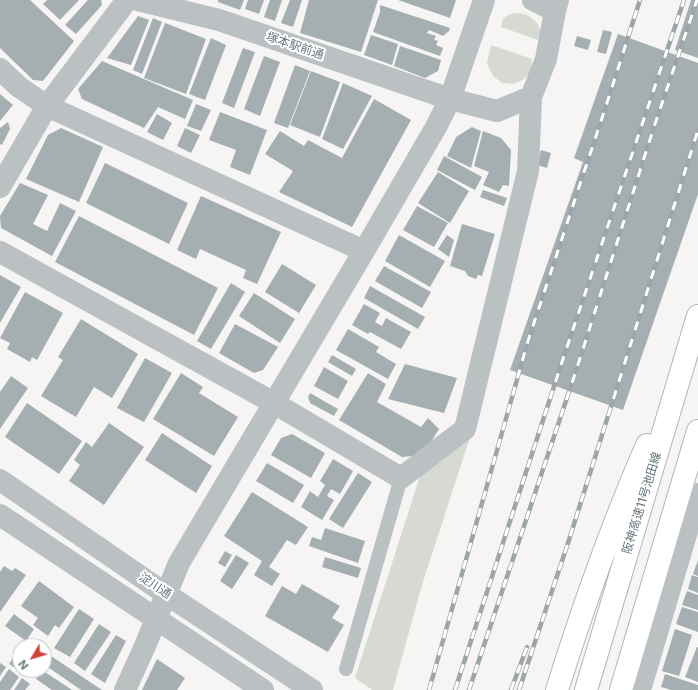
<!DOCTYPE html>
<meta charset="utf-8">
<style>
body{margin:0}
#map{position:relative;width:698px;height:690px;overflow:hidden;background:#f6f5f3;font-family:Inter,sans-serif}
canvas{display:block}
.north{position:absolute;left:12px;top:638px;width:40px;height:40px;box-sizing:border-box;background:#fff;border:1px solid #c1c8ca;border-radius:50%;rotate:232deg;font-size:11px;font-weight:700;line-height:16px;text-align:center;color:#64757b}
.north::after{content:'';display:block;margin:auto;width:14px;height:18px;background:#d24137;clip-path:polygon(50% 0,100% 100%,50% 72%,0 100%)}
</style>
<div id="map">
<canvas width="698" height="690"></canvas>
<div class="north">N</div>
</div>
<script>
const g = document.querySelector('canvas').getContext('2d');
g.lineJoin = 'round';
function fill(path, color) {
  g.fillStyle = color;
  g.fill(path, 'evenodd');
}
function stroke(path, color, width, dash) {
  g.strokeStyle = color;
  g.lineWidth = width;
  g.lineCap = dash ? 'butt' : 'round';
  g.setLineDash(dash || []);
  g.stroke(path);
}
function write(font, color, halo, rows, align = 'center') {
  g.font = font + ' Inter,"Noto Sans JP",sans-serif';
  g.lineWidth = 4;
  g.setLineDash([]);
  g.textBaseline = 'middle';
  g.strokeStyle = halo;
  g.fillStyle = color;
  for (const [text, x, y, turn = 0] of rows) {
    g.save();
    g.translate(x, y);
    g.rotate((+turn || 0) * Math.PI / 180);
    g.textAlign = isNaN(turn) ? turn : align;
    if (halo) g.strokeText(text, 0, 0);
    g.fillText(text, 0, 0);
    g.restore();
  }
}
const green = new Path2D(`
 M518 13C531 14 538 22 542 34L538 40 501 27 503 18 511 14Z
 M491 45 532 59 530 73 523 80 513 84 502 83 493 76 487 63Z
 M470 437 422 585 393 690H372L355 678 421 473Z`);
const building = new Path2D(`
 M0 0H30L74 41 43 81 33 80 0 48Z
 M47 0H79L60 20 43 4Z
 M88 0H101L102 5 76 34 65 25Z
 M218 0H244L240 10 218 2Z
 M248 0H264L259 14 245 9Z
 M270 0H282L275 21 264 17Z
 M290 0H302L293 27 281 23Z
 M309 0H378L361 52 300 33Z
 M398 0H456L450 18Z
 M691 0H698V58L675 50Z
 M380 5 450 28 449 31 443 36 429 30 427 33 436 36 434 40 438 41 436 45 443 48 440 56 373 32 380 12Z
 M138 16 149 20 131 65 107 58Z
 M153 18 162 22 142 74 133 70Z
 M165 23 206 39 186 94 144 78Z
 M603 30 612 32 606 54 597 52Z
 M618 34 698 63V194L623 410 510 370 583 162 574 158Z
 M371 35 398 44 392 65 364 55Z
 M577 36 591 40 588 50 574 46Z
 M211 38 226 45 205 100 189 94Z
 M400 46 441 60 438 71 425 78 394 66Z
 M243 48 255 52 234 108 222 103Z
 M264 56 280 62 260 116 244 109Z
 M102 61 193 100 185 119 158 107 144 128 82 99 78 89Z
 M295 65 310 71 288 128 274 123Z
 M311 71 340 82 320 137 290 125Z
 M343 83 372 96 343 149 322 139Z
 M0 94 13 105 0 121Z
 M374 99 411 120 352 227 279 192 293 171 265 154 280 131 304 146 308 140 342 158Z
 M196 104 211 110 201 131 187 126Z
 M220 112 267 130 250 175 230 167 236 150 209 140Z
 M157 114 172 123 163 140 147 132Z
 M8 122 10 129 2 145 0 144V128Z
 M472 127 481 131 471 168 447 156 456 137Z
 M61 128 103 147 79 202 26 179 48 135Z
 M185 128 200 135 191 153 177 146Z
 M483 131 501 138 511 150 509 186 503 185 499 192 483 185 489 172 474 166Z
 M541 150 551 153 547 168 537 165Z
 M444 156 482 177 475 190 437 170Z
 M105 163 188 203 169 244 86 203Z
 M438 172 469 191 450 223 418 203Z
 M20 183 48 195 33 224 47 231 60 203 76 211 52 256 1 228 0 216Z
 M483 190 507 198 504 206 480 197Z
 M201 196 281 232 257 284 243 278 246 270 200 249 196 259 177 250Z
 M417 206 448 223 434 247 403 230Z
 M79 216 218 288 194 335 55 262Z
 M462 224 495 234 482 276 478 275 476 279 468 276 465 271 450 266Z
 M399 235 445 261 430 287 385 261Z
 M447 235 454 240 449 257 438 249Z
 M282 264 316 285 299 313 265 292Z
 M384 266 431 292 422 308 375 281Z
 M0 275 21 287 0 323Z
 M231 283 245 292 211 349 197 341Z
 M370 286 425 317 418 329 364 298Z
 M25 292 63 313 37 360 32 357 30 362 7 349 10 343 0 338Z
 M254 293 295 319 280 343 239 316Z
 M364 304 380 313 375 322 382 326 386 318 411 332 401 349 370 332 368 334 352 325Z
 M81 319 138 354 112 398 94 387 76 417 41 396 63 360 58 357Z
 M235 324 278 347 263 370 254 373 219 353Z
 M348 329 379 347 376 352 396 364 388 379 336 350Z
 M332 355 356 369 352 376 328 362Z
 M145 358 172 373 144 422 117 408Z
 M405 364 457 378 444 413 388 399Z
 M324 367 348 381 338 399 314 386Z
 M181 373 203 387 199 393 238 417 214 456 153 419Z
 M368 373 386 384 377 402 421 427 428 418 439 429 423 455 402 457 339 420Z
 M11 376 28 388 0 429V392Z
 M310 393 338 409 334 416 310 403 308 397Z
 M27 403 82 441 59 474 5 437Z
 M109 423 144 447 104 505 69 481 80 465 74 460 86 442 92 447Z
 M162 433 212 466 196 493 145 460Z
 M292 434 325 453 311 478 271 455 281 438Z
 M333 459 353 471 340 494 331 489 327 496 334 500 322 520 301 507 310 491 318 497 325 485 320 481Z
 M267 463 304 485 293 503 256 481Z
 M358 473 372 482 343 528 329 519Z
 M252 492 308 527 296 545 287 540 269 567 280 574 272 586 254 575 262 561 224 536Z
 M325 528 365 541 358 563 309 546 312 537 321 540Z
 M225 551 232 555 225 567 218 563Z
 M236 555 249 563 232 589 220 581Z
 M325 557 361 568 358 578 322 567Z
 M698 560V576L693 574Z
 M4 566 12 571 15 568 26 575 0 612V572Z
 M692 575 698 577V593L688 589Z
 M39 581 74 607 59 628 55 625 48 636 33 625 38 618 21 606Z
 M302 584 340 606 332 618 344 625 328 652 265 616 282 586 296 594Z
 M687 591 698 595V610L682 605Z
 M682 607 698 612V632L676 624Z
 M79 609 94 619 70 657 54 648Z
 M14 614 34 629 26 641 5 626Z
 M99 624 111 632 85 671 74 663Z
 M675 629 692 635 679 676 662 671Z
 M116 635 126 641 105 683 91 674Z
 M20 647V670H31L27 676 9 664Z
 M697 647H698V682L685 677Z
 M51 656 102 690H81L45 665Z
 M157 659 185 678 177 690H142Z
 M0 663 6 667 0 676Z
 M9 669 19 677 10 690H0V682Z
 M42 670 72 690H52L36 679Z
 M665 674 698 685V690H671L661 687Z
 M22 678 30 684 25 690H14Z`);
const service = new Path2D(`
 M346 669 401 478`);
const pedestrian = new Path2D(`
 M138 0 219 20 450 99`);
const minor = new Path2D(`
 M533 0 555 11
 M0 69 19 87 47 106 364 251
 M450 99 497 111 531 97 546 59 555 11 558 0
 M0 187 47 106 127 0
 M0 252 274 403 401 478 465 429 528 171 531 97
 M125 690 145 646 179 563 364 251 436 127 450 99 484 0
 M640 690 698 494`);
const tertiary = new Path2D(`
 M0 480 166 594 312 690
 M0 515 263 690`);
const motorway = new Path2D(`
 M557 690C583 607 612 525 647 445
 M586 690 698 316
 M621 690 698 431`);
const rail = new Path2D(`
 M429 690 528 341 605 109 640 0
 M455 690 562 362 684 0
 M469 690 575 374 654 127 697 0
 M511 690 527 647
 M519 690 569 540 698 130`);
const streetNames = [
 ["塚本駅前通",295,46,19],
 ["阪神高速11号池田線",642,503,-73],
 ["淀川通",155,586,34]
];
fill(green, '#d6dad2');
fill(building, '#a5aeb1');
stroke(motorway, '#b1b5b7', 24);
stroke(service, '#bbc0c2', 14);
stroke(pedestrian, '#bbc0c2', 22);
stroke(minor, '#bbc0c2', 22);
stroke(tertiary, '#bbc0c2', 22);
stroke(motorway, '#fff', 22);
stroke(rail, '#9da5a8', 4.5);
stroke(rail, '#fff', 3, [9]);
write('12px', '#64757b', '#fff', streetNames);
</script>
